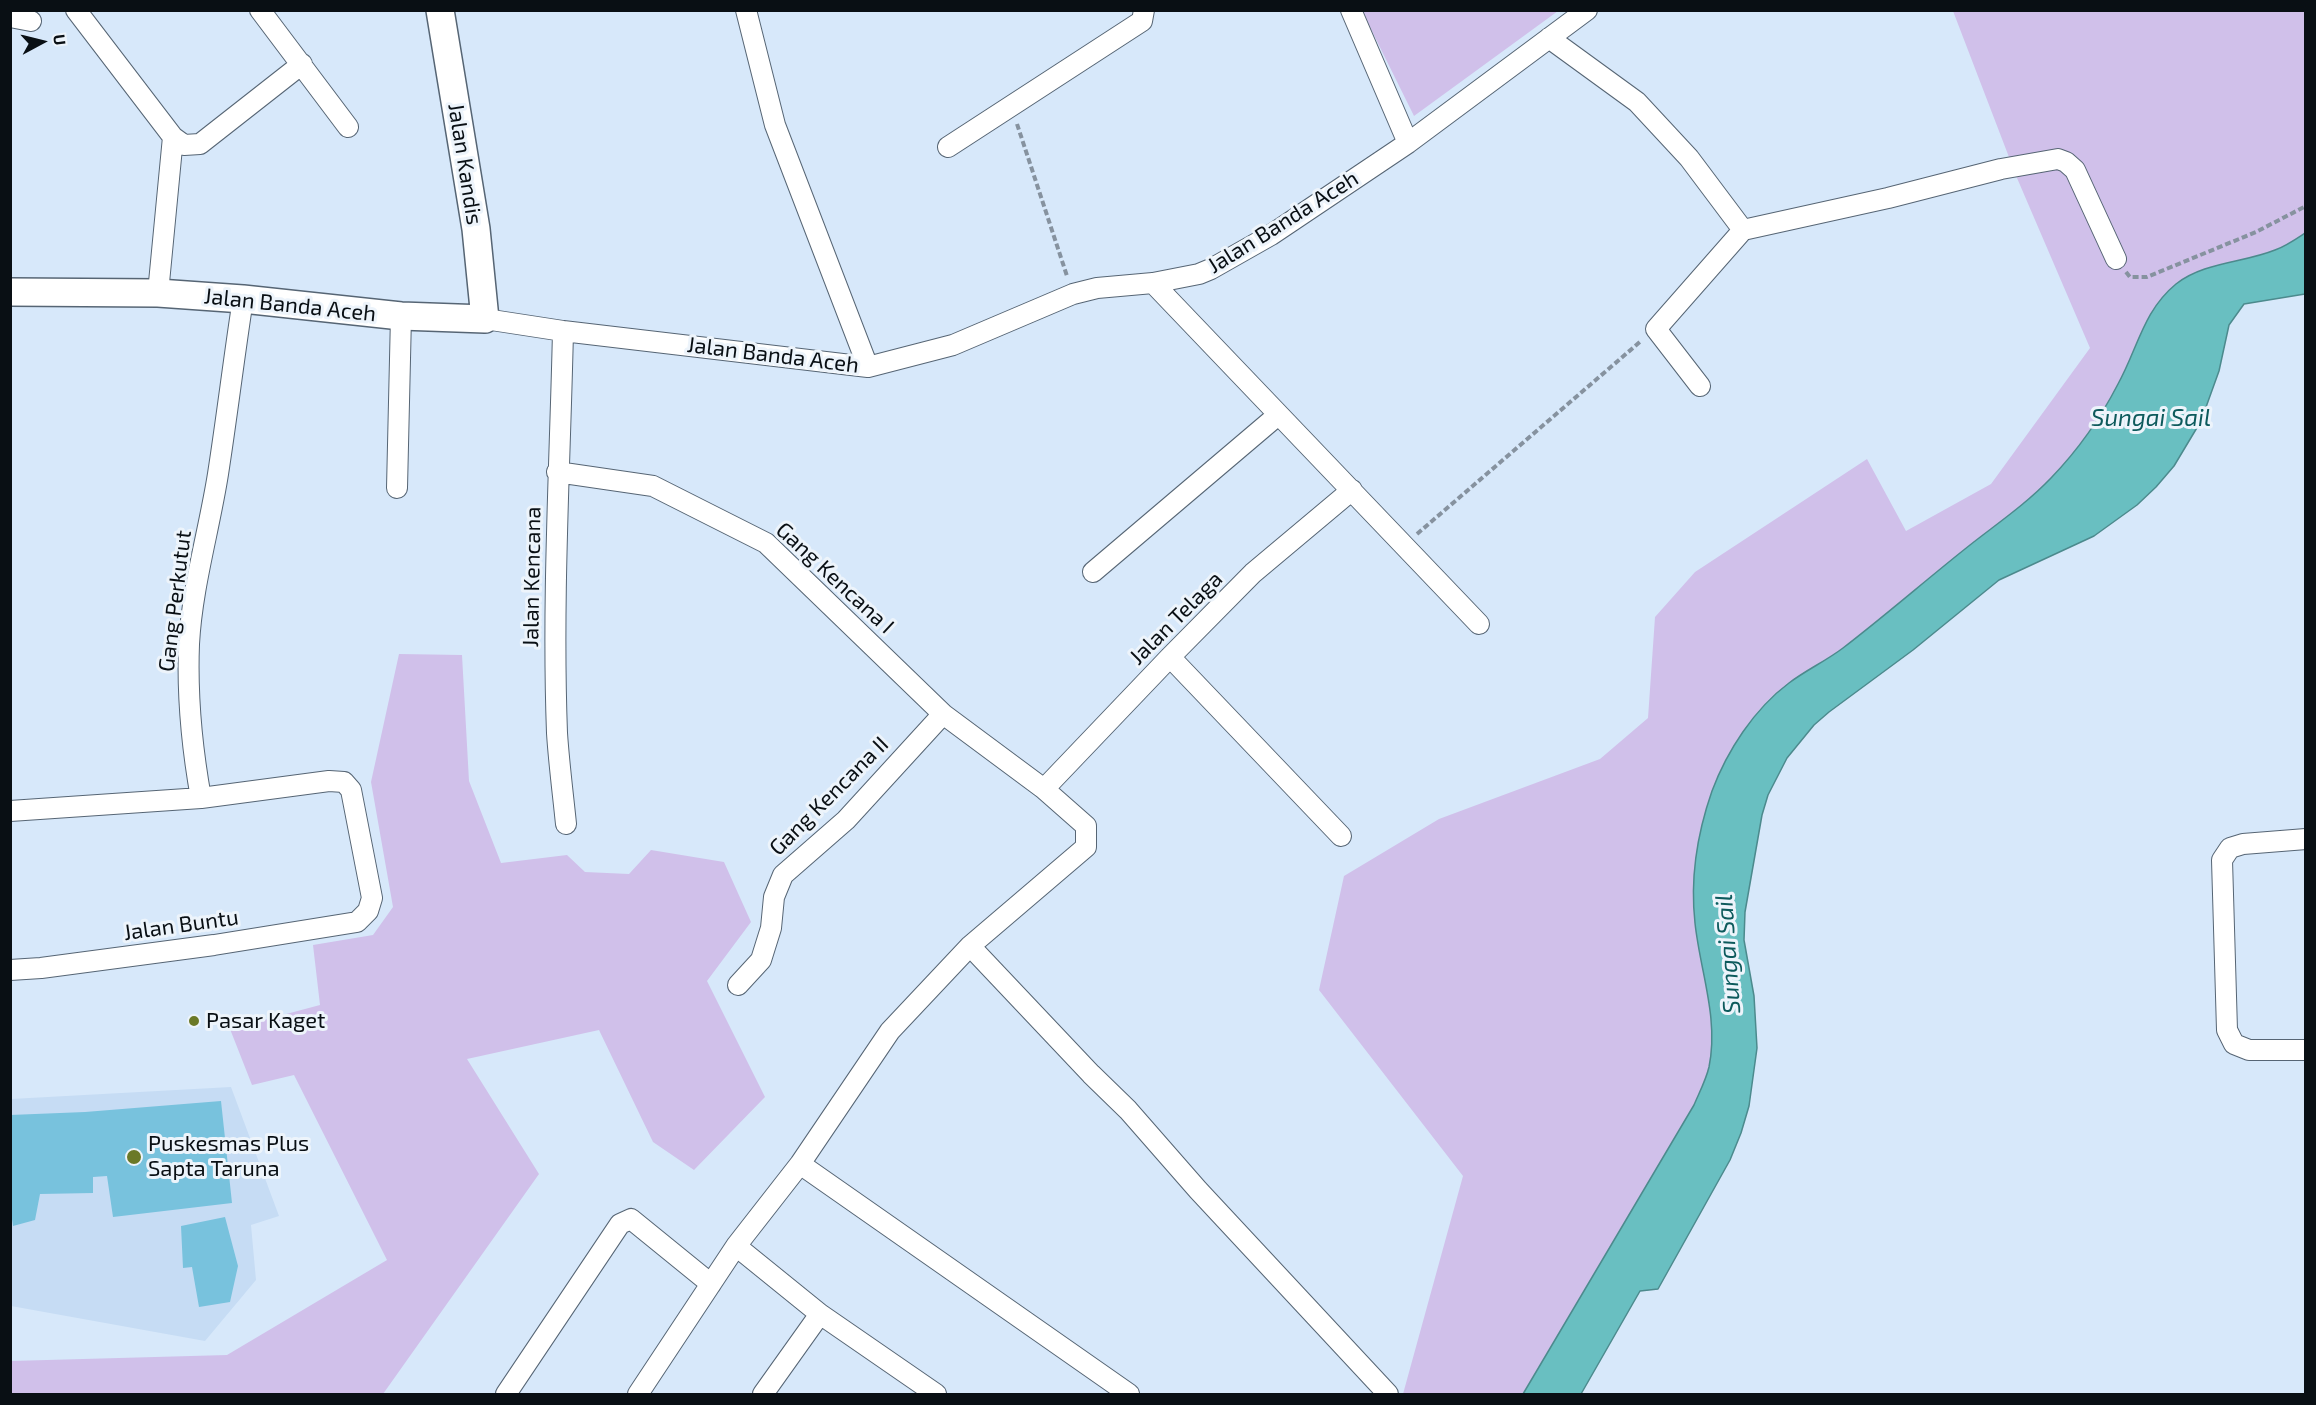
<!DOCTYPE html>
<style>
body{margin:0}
#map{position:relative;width:2316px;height:1405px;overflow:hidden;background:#d7e8fa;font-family:"Exo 2",sans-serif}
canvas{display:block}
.frame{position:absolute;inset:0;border:12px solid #090f14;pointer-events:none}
.north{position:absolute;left:12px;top:12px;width:60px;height:60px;-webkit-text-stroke:4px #edf4fb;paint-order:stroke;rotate:83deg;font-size:16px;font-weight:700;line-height:24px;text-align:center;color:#090f14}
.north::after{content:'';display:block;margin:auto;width:21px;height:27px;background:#090f14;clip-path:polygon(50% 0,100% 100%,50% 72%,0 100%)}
</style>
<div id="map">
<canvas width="2316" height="1405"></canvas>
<div class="frame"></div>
<div class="north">U</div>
</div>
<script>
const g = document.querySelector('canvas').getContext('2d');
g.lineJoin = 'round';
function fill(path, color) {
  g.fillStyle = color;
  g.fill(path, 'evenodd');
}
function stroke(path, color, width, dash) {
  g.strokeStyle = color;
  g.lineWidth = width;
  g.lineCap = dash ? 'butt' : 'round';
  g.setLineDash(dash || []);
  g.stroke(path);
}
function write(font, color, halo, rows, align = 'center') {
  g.font = font + ' "Exo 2",sans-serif';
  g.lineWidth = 6;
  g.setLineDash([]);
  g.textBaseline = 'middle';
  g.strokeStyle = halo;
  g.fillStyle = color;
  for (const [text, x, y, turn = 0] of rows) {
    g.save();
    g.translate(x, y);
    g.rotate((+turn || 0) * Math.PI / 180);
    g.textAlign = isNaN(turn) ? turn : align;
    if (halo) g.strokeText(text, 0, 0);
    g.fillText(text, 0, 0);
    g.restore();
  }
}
const built = new Path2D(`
 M231 1087 279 1216 251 1225 256 1280 205 1341 11 1306V1099Z`);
const green = new Path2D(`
 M1362 11H1558L1414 116Z
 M1953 11H2305V233C2296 239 2286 246 2275 250 2243 263 2204 262 2176 284 2143 311 2138 348 2119 384 2100 418 2078 450 2051 478 2026 504 1998 523 1970 545 1927 579 1886 615 1843 648 1822 665 1797 677 1775 694 1749 716 1724 759 1712 791 1697 834 1690 878 1695 923 1700 971 1719 1018 1709 1067 1706 1080 1699 1093 1694 1105L1523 1394H1403L1463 1176 1319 990 1344 876 1439 819 1600 759 1648 718 1655 617 1695 572 1867 459 1906 531 1991 484 2090 348 2017 178Z
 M399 654 462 655 469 781 501 863 567 855 585 872 629 874 651 850 724 862 751 922 707 981 765 1097 694 1170 653 1142 599 1030 467 1059 539 1174 383 1394H11V1361L227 1355 387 1260 294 1075 252 1085 230 1029 320 1005 313 945 373 935 393 907 371 782Z`);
const water = new Path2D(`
 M2305 233V294L2244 304 2229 325 2219 371 2201 421 2174 466 2156 487 2137 505 2094 536 1999 580 1913 650 1829 712 1814 725 1787 758 1768 795 1762 815 1745 912 1744 940 1754 996 1757 1048 1749 1106 1741 1133 1730 1160 1658 1289 1640 1291 1581 1394H1523L1694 1105C1699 1093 1706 1080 1709 1067 1719 1018 1700 971 1695 923 1690 878 1697 834 1712 791 1727 751 1754 709 1789 683 1806 670 1826 661 1843 648 1886 615 1927 579 1970 545 1998 523 2026 504 2051 478 2078 450 2100 419 2118 384 2138 348 2143 311 2176 284 2204 262 2243 263 2275 250 2286 246 2296 239 2305 233Z`);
const building = new Path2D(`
 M221 1101 232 1203 113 1217 107 1176 93 1177V1193L40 1194 35 1220 13 1226 10 1205V1115L85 1112Z
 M225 1217 238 1266 230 1302 199 1307 192 1267 183 1268 181 1226Z`);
const path = new Path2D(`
 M1017 124 1067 276
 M2126 272 2130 277H2147L2256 232 2306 206
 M1417 534 1641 341`);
const street = new Path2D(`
 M76 10 173 137 184 145 200 144 302 64
 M260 10 348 127
 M746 10 775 125 868 367
 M1351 10 1408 143
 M10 17 31 21
 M1549 38 1637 102 1689 158 1743 230
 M948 147 1142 21 1144 10
 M1153 283 1479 624
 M158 293 173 137
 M485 319 563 331 868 367 953 345 1073 294 1097 288 1153 283 1199 274 1211 269 1271 235 1408 143 1587 10
 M563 331C560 465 552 599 557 733 559 764 563 794 566 824
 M1700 386 1656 329 1743 230 1888 198 2001 169 2058 159 2066 162 2075 170 2116 259
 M557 472 653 486 766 543 943 714 1044 789 1086 826V847L970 946 890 1031 800 1164 736 1246 638 1394
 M397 488 401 316
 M1093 572 1278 415
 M1170 657 1341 836
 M1044 789 1170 657 1253 573 1352 490
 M10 811 201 798
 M2306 839 2243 844 2230 848 2222 860 2227 1030 2234 1044 2249 1050H2306
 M970 946 1091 1074 1128 1110 1198 1190 1388 1394
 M10 970 41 968 214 945 357 922 368 911 372 898 351 790 344 782 329 781 201 798C192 748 187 696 189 644 192 587 209 531 218 474 227 416 234 357 243 299
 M738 985 761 960 771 928 774 897 783 875 846 820 943 714
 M800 1164 1129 1394
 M736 1246 820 1314 936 1394
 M506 1394 620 1224 631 1219 711 1284
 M763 1394 820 1314`);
const secondary = new Path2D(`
 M10 292 158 293 243 299 401 316 485 319 476 229 440 10`);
const markers = [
 [194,1021,6,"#6b7927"],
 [134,1157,8,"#6b7927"]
];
const streetNames = [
 ["Jalan Kandis",465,164,81],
 ["Jalan Banda Aceh",1283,222,-32],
 ["Jalan Banda Aceh",290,305,6],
 ["Jalan Banda Aceh",773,355,7],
 ["Jalan Kencana",532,577,-89],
 ["Gang Kencana I",835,578,43],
 ["Gang Perkutut",175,601,-83],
 ["Jalan Telaga",1176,618,-45],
 ["Gang Kencana II",829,796,-45],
 ["Jalan Buntu",181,925,-8]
];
const poiNames = [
 ["Pasar Kaget",206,1021],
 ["Puskesmas Plus",148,1144],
 ["Sapta Taruna",148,1169]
];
const waterNames = [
 ["Sungai Sail",2151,418],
 ["Sungai Sail",1728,954,-94]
];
fill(built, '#c6dcf4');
fill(green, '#d0c0ea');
fill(water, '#69bfc1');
stroke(water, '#4c8a8d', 1.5);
fill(building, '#78c2dd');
stroke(street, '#566574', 22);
stroke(secondary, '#566574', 30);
stroke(path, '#86929f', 4, [6, 3]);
stroke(street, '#fff', 20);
stroke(secondary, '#fff', 27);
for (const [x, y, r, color] of markers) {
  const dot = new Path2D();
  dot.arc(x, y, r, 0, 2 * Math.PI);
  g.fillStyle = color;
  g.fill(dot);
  stroke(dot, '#edf4fb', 2);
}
write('22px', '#090f14', '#edf4fb', streetNames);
write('22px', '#090f14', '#edf4fb', poiNames, 'left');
write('italic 24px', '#0d5a5c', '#edf4fb', waterNames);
</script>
